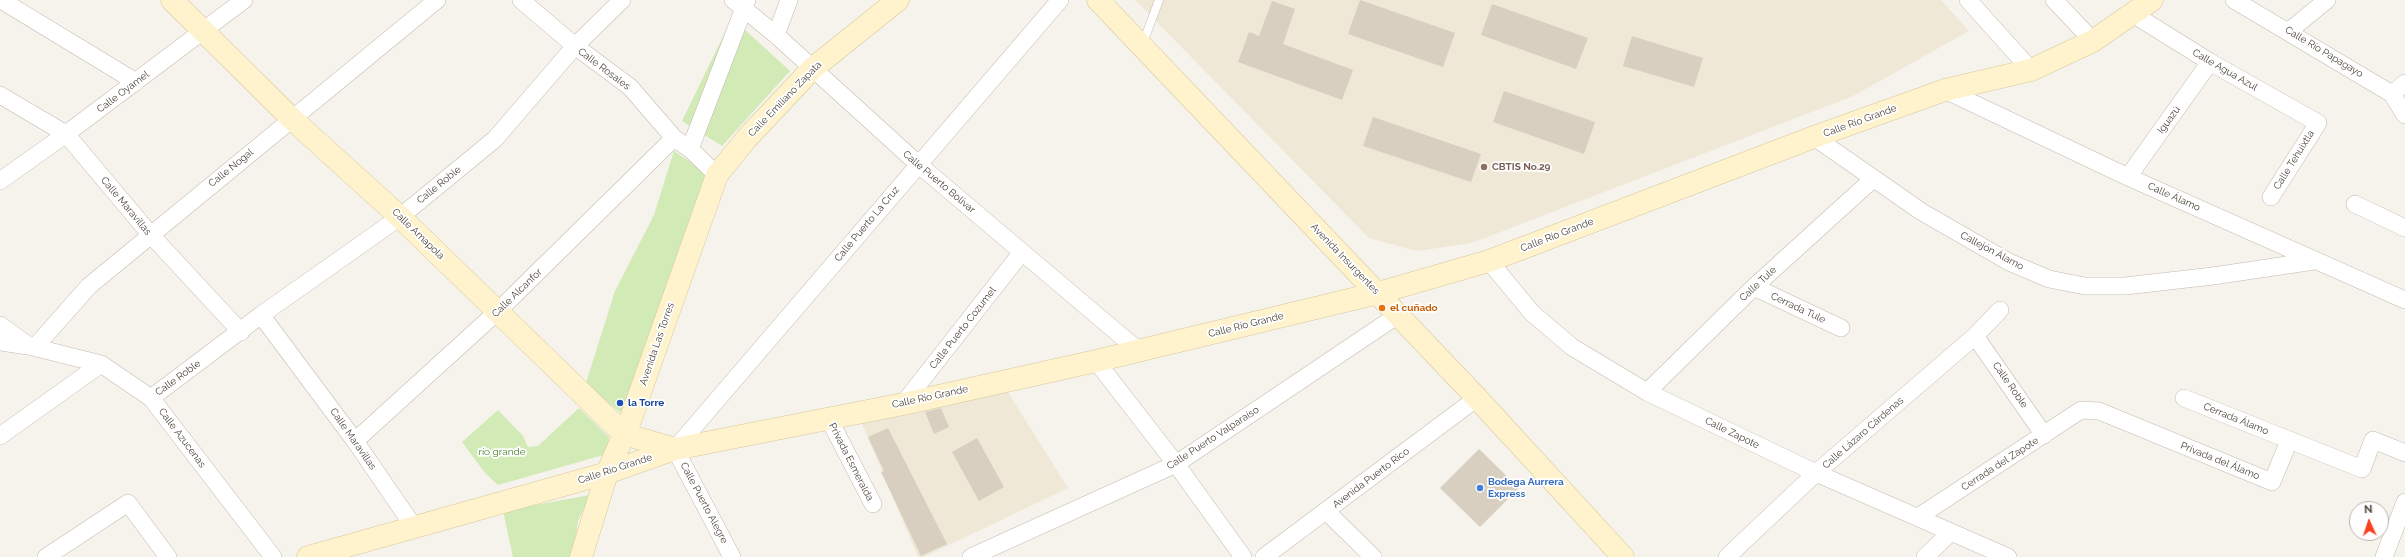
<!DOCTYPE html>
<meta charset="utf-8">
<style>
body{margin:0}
#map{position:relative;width:2405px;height:557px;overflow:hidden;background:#f6f3ec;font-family:Raleway,sans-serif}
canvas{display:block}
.north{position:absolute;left:2349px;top:501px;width:40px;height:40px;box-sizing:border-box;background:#fff;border:1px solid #b7b4b0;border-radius:50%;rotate:357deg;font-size:11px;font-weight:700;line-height:16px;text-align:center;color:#4b4439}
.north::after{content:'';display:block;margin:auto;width:14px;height:18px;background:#fc3f1d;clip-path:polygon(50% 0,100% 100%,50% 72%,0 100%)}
</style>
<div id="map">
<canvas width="2405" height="557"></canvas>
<div class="north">N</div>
</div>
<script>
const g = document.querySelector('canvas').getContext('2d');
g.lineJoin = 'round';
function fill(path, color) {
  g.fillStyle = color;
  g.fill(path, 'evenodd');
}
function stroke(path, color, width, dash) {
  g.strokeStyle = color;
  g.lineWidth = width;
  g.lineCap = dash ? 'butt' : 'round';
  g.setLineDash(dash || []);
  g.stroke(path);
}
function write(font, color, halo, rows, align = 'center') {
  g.font = font + ' Raleway,sans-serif';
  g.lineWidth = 3.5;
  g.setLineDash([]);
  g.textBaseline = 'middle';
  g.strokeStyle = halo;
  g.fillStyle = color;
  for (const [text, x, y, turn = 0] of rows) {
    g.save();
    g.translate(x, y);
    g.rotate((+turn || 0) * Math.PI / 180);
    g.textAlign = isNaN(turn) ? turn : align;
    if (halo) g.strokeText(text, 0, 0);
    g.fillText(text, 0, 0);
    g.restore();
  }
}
const education = new Path2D(`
 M1135 0H1941L1969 31 1853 96 1472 243 1417 251 1369 238Z
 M1004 386 1068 488 924 557H918L860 419Z`);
const green = new Path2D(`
 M732 18 790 71 722 146 682 121Z
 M674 151 707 173 627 417 585 386 615 291 654 215Z
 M579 408 609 437 607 454 498 485 485 473 462 442 498 410 523 436 528 447 538 446Z
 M590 495 578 521 573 557H513L503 511Z`);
const building = new Path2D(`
 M1360 0 1455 33 1443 67 1348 34Z
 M1272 1 1295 9 1283 44 1353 70 1342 100 1238 62 1249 32 1259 36Z
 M1492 4 1588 38 1576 69 1481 35Z
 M1632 36 1703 58 1694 87 1623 66Z
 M1504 91 1595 122 1584 154 1493 122Z
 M1373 117 1481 154 1471 182 1363 146Z
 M941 408 949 427 934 434 925 412Z
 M888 428 947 544 921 556 881 472 884 471 868 437Z
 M977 438 1004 487 979 501 952 452Z
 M1479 449 1519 488 1480 527 1440 488Z`);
const lane = new Path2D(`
 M1143 43 1159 0`);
const street = new Path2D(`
 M1 0 136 82
 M521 0 575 46 630 87 674 138 690 149 717 175
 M733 0 776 35 918 164 1139 351
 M1968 0 2031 70
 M2054 0 2093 41
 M2234 0 2392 94 2405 115
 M2133 14 2210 62 2318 123 2271 197
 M2289 31 2327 0
 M776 35 789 0
 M1945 90 2128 177 2405 300
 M2392 94 2405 83
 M0 95 66 134 150 234 241 332
 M1814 137 1922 212 2009 262 2049 279 2085 286H2125L2213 276 2314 261
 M690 149 747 0
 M2128 177 2210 62
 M0 181 66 134 244 0
 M2355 204 2405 228
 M1489 261 1532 313 1572 347 1647 392 1816 473 2008 557
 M1754 287 1841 328
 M261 315 355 441 414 527
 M0 325 29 346 101 364 151 398 273 557
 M1975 336 2044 435
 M0 342 28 346
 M35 347 89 286 437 0
 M1096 361 1176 464 1243 557
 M1647 392 1754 287 1873 179
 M151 398 261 315 400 217 495 139 575 46 622 0
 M2184 398 2362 469 2373 440 2405 453
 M903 404 1022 252
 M829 419 873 504
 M0 436 101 364
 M355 441 498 311 674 138
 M1326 511 1373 557
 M1918 517 2081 410 2099 411 2272 482 2289 441
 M46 557 128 503 168 557
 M732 557 675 449 1060 0
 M971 557 1176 464 1398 315
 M1264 557 1477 398
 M1727 557 1816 473 1975 336 2000 310
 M1925 557 1951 532
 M2384 557 2405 502`);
const secondary = new Path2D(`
 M172 0 292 119 400 217 624 434 675 449
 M1098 0 1477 398 1623 557
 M308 557 607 473 675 449 903 404 1096 361 1378 293 1489 261 1814 137 1945 90 2031 70 2093 41 2152 0
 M581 557 607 473 630 421 717 175 747 138 812 69 898 0`);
const markers = [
 [1484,167,4,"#8d6e63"],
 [1382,308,4,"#e8710a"],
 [620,403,4,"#1a4fb4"],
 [1480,488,4,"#3f7fe0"]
];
const streetNames = [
 ["Calle Río Papagayo",2324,52,31],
 ["Calle Rosales",604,69,37],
 ["Calle Agua Azul",2225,70,30],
 ["Calle Oyamel",123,92,-37],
 ["Calle Emiliano Zapata",785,99,-46],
 ["Iguazú",2169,120,-54],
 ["Calle Río Grande",1860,121,-20],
 ["Calle Tehuixtla",2294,160,-58],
 ["Calle Nogal",231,168,-39],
 ["Calle Puerto Bolívar",939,182,40],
 ["Calle Roble",439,185,-39],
 ["Calle Álamo",2174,197,24],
 ["Calle Maravillas",126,206,50],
 ["Calle Puerto La Cruz",867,224,-50],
 ["Calle Amapola",418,234,44],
 ["Calle Río Grande",1557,235,-21],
 ["Callejón Álamo",1992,251,28],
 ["Avenida Insurgentes",1345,259,46],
 ["Calle Tule",1758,284,-43],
 ["Calle Alcanfor",517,293,-44],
 ["Cerrada Tule",1798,308,25],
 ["Calle Río Grande",1246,325,-14],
 ["Calle Puerto Cozumel",963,328,-52],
 ["Avenida Las Torres",657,344,-71],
 ["Calle Roble",178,378,-36],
 ["Calle Roble",2010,385,55],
 ["Calle Río Grande",930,397,-12],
 ["Cerrada Álamo",2236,419,22],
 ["Calle Zapote",1732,433,26],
 ["Calle Lázaro Cárdenas",1863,433,-41],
 ["Calle Azucenas",182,438,53],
 ["Calle Puerto Valparaíso",1213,438,-33],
 ["Calle Maravillas",353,439,55],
 ["Privada del Álamo",2220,461,22],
 ["Privada Esmeralda",851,462,63],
 ["Cerrada del Zapote",2000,464,-33],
 ["Calle Río Grande",615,469,-18],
 ["Avenida Puerto Rico",1371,478,-37],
 ["Calle Puerto Alegre",704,503,62]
];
const educationNames = [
 ["CBTIS No.29",1492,167]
];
const foodNames = [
 ["el cuñado",1390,308]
];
const transitNames = [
 ["la Torre",628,403]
];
const parkNames = [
 ["río grande",502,452]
];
const shopNames = [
 ["Bodega Aurrera",1488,482],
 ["Express",1488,494]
];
fill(education, '#efe8d6');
fill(green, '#d2eab5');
fill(building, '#d8cfc1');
stroke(lane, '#c2bbae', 9);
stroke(street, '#c2bbae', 18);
stroke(secondary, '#d6c79b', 23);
stroke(lane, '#fff', 8);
stroke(street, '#fff', 17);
stroke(secondary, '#fff3cd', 22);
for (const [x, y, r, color] of markers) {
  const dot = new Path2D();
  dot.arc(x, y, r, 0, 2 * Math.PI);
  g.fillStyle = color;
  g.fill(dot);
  stroke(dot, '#fff', 1.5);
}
write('10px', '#4b4439', '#fff', streetNames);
write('bold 10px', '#785e54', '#fff', educationNames, 'left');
write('bold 10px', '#c56008', '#fff', foodNames, 'left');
write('bold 10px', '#164399', '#fff', transitNames, 'left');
write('10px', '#4a7f2a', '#fff', parkNames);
write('bold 10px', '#366cbe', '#fff', shopNames, 'left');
</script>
